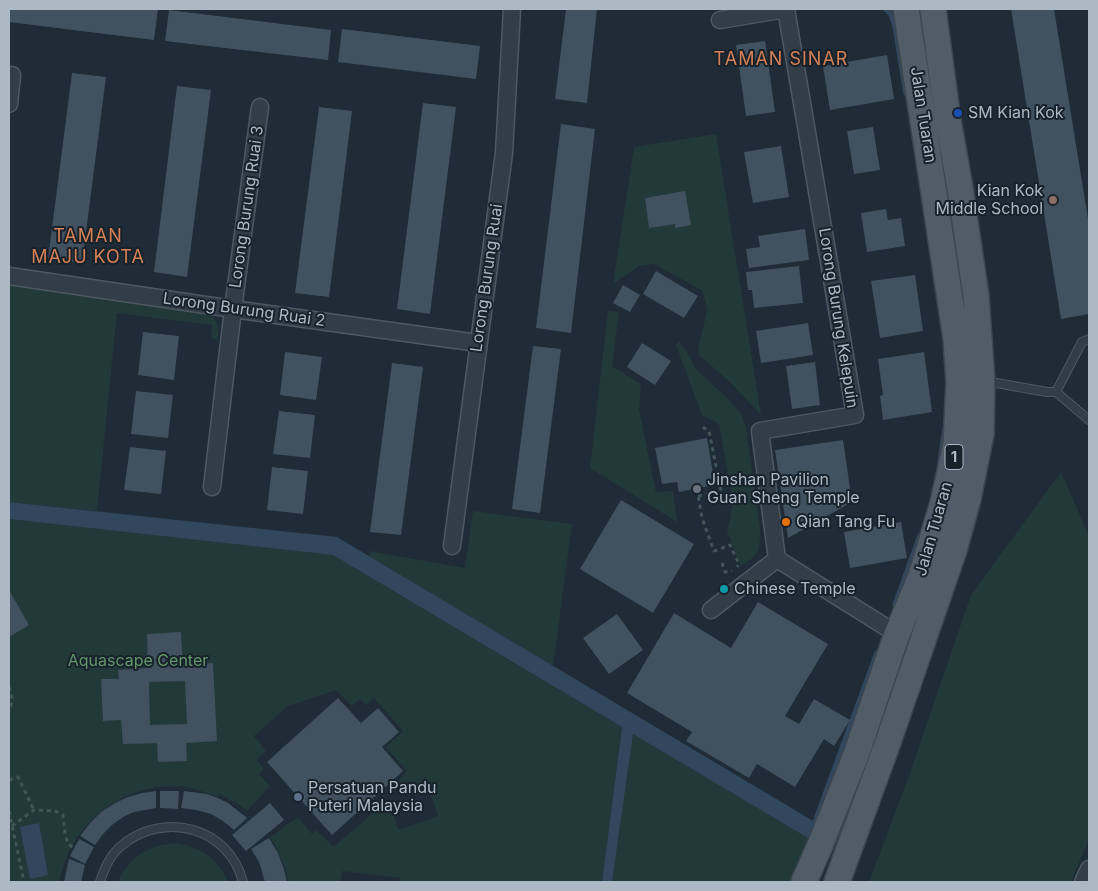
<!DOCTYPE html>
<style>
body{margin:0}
#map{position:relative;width:1098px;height:891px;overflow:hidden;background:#1f2b36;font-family:Inter,sans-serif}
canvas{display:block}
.frame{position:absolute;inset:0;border:10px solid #acb8c4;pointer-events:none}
</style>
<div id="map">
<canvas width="1098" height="891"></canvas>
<div class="frame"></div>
</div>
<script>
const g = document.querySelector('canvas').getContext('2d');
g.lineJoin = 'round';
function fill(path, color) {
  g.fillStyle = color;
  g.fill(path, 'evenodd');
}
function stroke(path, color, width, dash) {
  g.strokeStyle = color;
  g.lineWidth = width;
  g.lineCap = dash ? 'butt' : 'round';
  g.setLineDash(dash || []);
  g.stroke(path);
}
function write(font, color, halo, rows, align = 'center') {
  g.font = font + ' Inter,sans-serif';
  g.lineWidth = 4;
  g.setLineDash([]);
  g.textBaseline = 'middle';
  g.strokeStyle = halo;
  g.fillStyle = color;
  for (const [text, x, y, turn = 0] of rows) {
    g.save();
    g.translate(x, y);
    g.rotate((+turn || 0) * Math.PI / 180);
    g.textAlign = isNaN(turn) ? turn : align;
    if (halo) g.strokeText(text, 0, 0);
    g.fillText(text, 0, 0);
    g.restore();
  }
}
const green = new Path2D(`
 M716 134 761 415 729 381 700 356 698 347 707 312 703 291 654 264 639 266 613 284 634 147Z
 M9 285 210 314C219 322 219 329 218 340L211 338 212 325 117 313 97 511 9 502Z
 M608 311 619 312 612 366 641 384 639 410 656 492 673 491 677 522 590 468Z
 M679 341 690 357 695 368 727 398 740 412 746 427 760 529C760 550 760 555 741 566L727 531 731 516 732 498 719 424 702 415 676 345Z
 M1061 472 1089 536V839L1071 882H869L910 773 971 595Z
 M473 511 572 524 553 666 369 556 370 551 465 568Z
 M9 519 333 555 622 727 602 882H400V878L342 871 340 882H289C285 866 279 852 270 837L298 817 312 834 317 830 333 847 379 808 394 815 398 830 438 816 429 789 406 795 395 784 407 771 386 747 403 731 374 698 366 705 360 699 352 706 336 690 288 706 254 736 266 751 257 759 264 769 259 774 270 786 247 811 238 804 219 794 218 797C207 793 196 789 185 787 125 780 69 823 60 882H9Z
 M632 733 813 841 793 882H612Z
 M177 843C200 847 220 859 228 882H118C129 856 149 845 177 843Z`);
const water = new Path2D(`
 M9 502 337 537 820 825 813 841 633 734 612 882H602L622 727 333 555 9 519Z
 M39 823 48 875 30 879 20 827Z`);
const stream = new Path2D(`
 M886 9 891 14 895 26 906 93
 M940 462 945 429
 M895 605 920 536
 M813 828 877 653`);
const building = new Path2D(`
 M9 9H158L154 40 9 22Z
 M566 9H597L587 103 555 99Z
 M1011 9H1054L1089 225V314L1061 319Z
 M169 10 331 30 328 60 165 41Z
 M342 29 480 46 476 79 338 62Z
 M765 41 775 112 746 116 736 45Z
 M887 55 894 99 830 110 823 66Z
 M72 73 106 77 82 263 48 259Z
 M177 86 211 90 187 277 154 272Z
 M423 103 456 107 430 314 397 309Z
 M319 107 352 111 329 297 295 293Z
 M561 124 595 129 571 333 536 328Z
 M873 127 880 170 854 174 847 131Z
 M781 146 789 197 753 203 744 152Z
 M685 191 691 225 675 228V224L649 228 645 198Z
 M886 209 888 220 901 218 905 246 867 252 861 213Z
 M805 229 809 260 749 268 746 249 760 247 758 236Z
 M799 266 803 303 754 308 752 290H748L746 272Z
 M656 271 698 296 684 318 643 294Z
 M915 275 923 331 880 338 871 281Z
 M623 285 640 295 630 312 613 303Z
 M808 323 813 355 761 363 756 331Z
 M143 332 179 336 174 380 138 375Z
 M642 343 671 361 655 385 627 367Z
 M533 346 561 349 540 513 512 509Z
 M285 352 322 357 316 400 280 395Z
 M924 352 932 412 883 420 880 396 883 395 878 359Z
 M815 362 820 405 792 409 786 366Z
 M392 363 423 367 401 535 370 532Z
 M136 391 173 395 168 438 131 434Z
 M279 411 315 415 310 458 273 454Z
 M707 438 715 485 679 492 677 482 662 484 655 448Z
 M843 440 852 502 788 538 775 450Z
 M130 447 166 451 161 494 124 490Z
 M272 467 308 471 303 514 267 510Z
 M621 500 694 544 653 613 580 569Z
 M901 522 907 558 850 568 844 532Z
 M9 590 29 625 9 637Z
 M758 602 828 644 785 716 799 724 814 699 850 720 834 746 824 739 795 787 757 764 749 778 686 741 692 732 627 693 674 613 731 648Z
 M617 614 643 650 609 674 583 638Z
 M181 632 183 665 213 663 217 741 186 743 187 761 158 762 157 743 123 744 121 720 103 721 101 679H119L118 670 148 668 147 634ZM185 681 187 724 150 725 149 682Z
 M338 698 361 723 378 708 399 732 382 747 403 771 332 835 267 762Z
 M156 791V808L134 812 123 817 112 825 103 834 95 845 80 836 90 823 101 812 115 803 128 797 142 793Z
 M160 791H179L178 809 160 808Z
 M184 791 207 794 218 798 228 803 247 818 234 830 223 821 211 814 196 810 181 808Z
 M270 803 284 820 246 851 232 835Z
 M269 838 278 853 284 869 287 882H265L259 862 251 849Z
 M79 839 94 847 85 864 70 856Z
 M69 859 85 865 81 882H64Z`);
const path = new Path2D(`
 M697 489 702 518 714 551 730 545 739 564 737 567
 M698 496 721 491 709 431 701 426
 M722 563 725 572 732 571
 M9 687C13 695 13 704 9 711
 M9 780 18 777 34 810
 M9 811 24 882
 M12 826 34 810 55 811 63 815 65 834 68 844 74 848`);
const lane = new Path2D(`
 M985 381 1047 392H1056L1089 420
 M1056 392 1082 342 1089 339
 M100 882C104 869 110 855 121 846 164 810 229 827 243 882`);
const street = new Path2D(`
 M786 9 855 415 760 431 777 559 897 634
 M720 20 786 9
 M9 104 12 75
 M9 276 233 309 478 343
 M212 487 233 309 260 107
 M452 546 504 153 512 9
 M711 610 777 559
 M1083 882 1089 869`);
const primary = new Path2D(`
 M804 882 821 843 856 755 897 634 921 576 943 503 956 444 959 382 956 339 906 9
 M837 882 887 745 954 550 968 499 981 434 982 381 976 296 960 188 948 120 933 9`);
const markers = [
 [958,113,5,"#1a4fb4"],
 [1053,200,5,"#8d6e63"],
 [697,489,5,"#6b7280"],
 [786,522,5,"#e8710a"],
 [724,589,5,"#0f9aa8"],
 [298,797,5,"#5c6f8a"]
];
const shields = [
 [954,457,18]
];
const shieldNames = [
 ["1",954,457]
];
const poiNames = [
 ["SM Kian Kok",968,113],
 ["Kian Kok",1043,191,"right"],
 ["Middle School",1043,209,"right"],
 ["Jinshan Pavilion",707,480],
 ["Guan Sheng Temple",707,498],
 ["Qian Tang Fu",796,522],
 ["Chinese Temple",734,589],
 ["Persatuan Pandu",308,788],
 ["Puteri Malaysia",308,806]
];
const streetNames = [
 ["Jalan Tuaran",923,115,81],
 ["Lorong Burung Ruai 3",247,207,-82],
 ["Lorong Burung Ruai",487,278,-82],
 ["Lorong Burung Ruai 2",244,310,8],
 ["Lorong Burung Kelepuin",838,318,81],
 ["Jalan Tuaran",934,529,-74]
];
const parkNames = [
 ["Aquascape Center",138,661]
];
const neighbourhoodNames = [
 ["TAMAN SINAR",781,60],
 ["TAMAN",88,237],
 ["MAJU KOTA",88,258]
];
fill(green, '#223939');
fill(water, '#30475d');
stroke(stream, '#30475d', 5.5);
fill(building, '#41515f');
stroke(lane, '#4d5862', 10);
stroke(street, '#4d5862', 19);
stroke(primary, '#3c4650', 28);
stroke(path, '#405657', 3, [4, 4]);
stroke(lane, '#323d47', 8);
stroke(street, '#323d47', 16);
stroke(primary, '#505c67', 25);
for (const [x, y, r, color] of markers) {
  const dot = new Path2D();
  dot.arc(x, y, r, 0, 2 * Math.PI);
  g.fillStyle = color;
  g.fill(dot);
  stroke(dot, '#18222b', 2);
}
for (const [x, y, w] of shields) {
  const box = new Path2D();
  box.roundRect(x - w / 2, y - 12.5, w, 25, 4);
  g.fillStyle = '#18222b';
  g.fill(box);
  stroke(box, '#acb8c4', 1);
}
write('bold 15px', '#acb8c4', null, shieldNames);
write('16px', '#acb8c4', '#18222b', poiNames, 'left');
write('16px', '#acb8c4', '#18222b', streetNames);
write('16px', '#63956a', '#18222b', parkNames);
g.letterSpacing = '1px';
write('18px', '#d68055', '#18222b', neighbourhoodNames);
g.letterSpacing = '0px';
</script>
